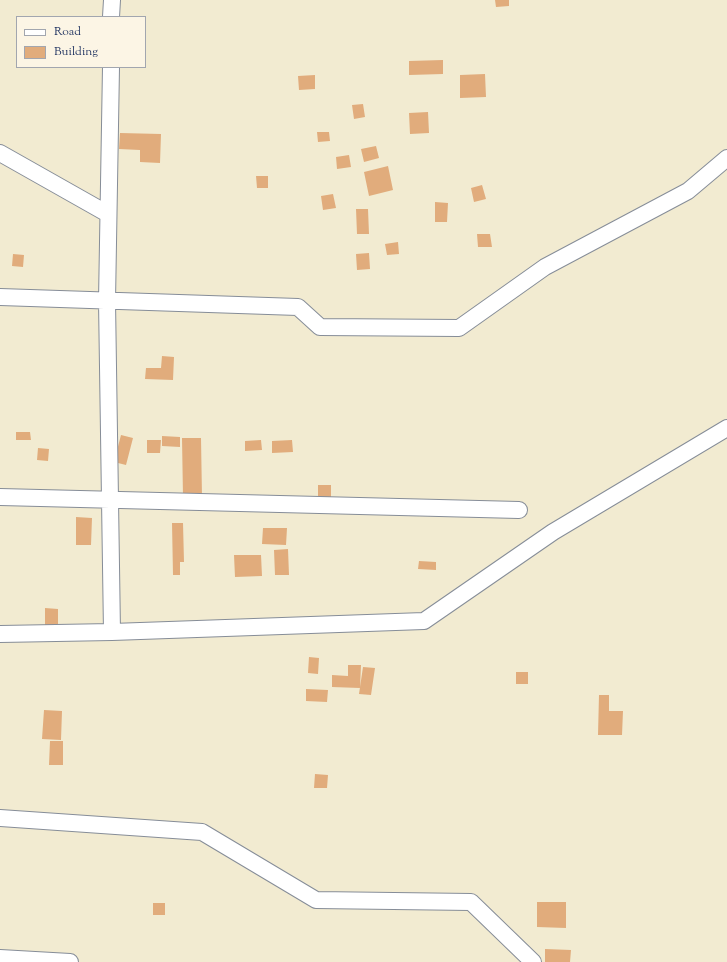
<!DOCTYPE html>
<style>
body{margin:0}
#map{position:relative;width:727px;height:962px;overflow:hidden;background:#f2ebd1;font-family:"Sorts Mill Goudy",serif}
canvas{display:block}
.legend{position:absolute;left:16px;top:16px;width:130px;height:52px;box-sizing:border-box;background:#fcf5e5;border:1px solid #a2a6af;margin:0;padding:5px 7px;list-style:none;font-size:12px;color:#1b2f5e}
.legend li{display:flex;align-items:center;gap:8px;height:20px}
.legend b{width:20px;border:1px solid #a2a6af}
</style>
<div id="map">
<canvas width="727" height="962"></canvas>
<ul class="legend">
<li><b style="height:5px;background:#fff"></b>Road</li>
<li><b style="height:11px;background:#e1ac7c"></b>Building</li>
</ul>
</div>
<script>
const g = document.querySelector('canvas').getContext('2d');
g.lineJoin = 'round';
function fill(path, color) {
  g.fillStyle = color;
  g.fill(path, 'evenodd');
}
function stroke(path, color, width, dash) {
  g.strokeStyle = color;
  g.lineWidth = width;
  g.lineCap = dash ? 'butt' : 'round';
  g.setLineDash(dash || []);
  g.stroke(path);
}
const building = new Path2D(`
 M495 0H509V6L496 7Z
 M443 60V74L409 75V61Z
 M485 74 486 97 460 98V75Z
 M315 75V89L299 90 298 76Z
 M363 104 365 117 354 119 352 105Z
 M428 112 429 133 410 134 409 113Z
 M317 132H329L330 141 318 142Z
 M120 133 161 134 160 163 140 162V150L119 149Z
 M376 146 379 158 364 162 361 149Z
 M349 155 351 167 337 169 336 157Z
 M388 166 393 190 369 196 364 172Z
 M256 176H268V188H257Z
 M482 185 486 199 474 202 471 188Z
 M333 194 336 208 323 210 321 196Z
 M435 202 448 203 447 222H435Z
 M356 209H368L369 234H357Z
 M477 234H490L492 247H478Z
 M398 242 399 254 387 255 385 244Z
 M369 253 370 269 357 270 356 254Z
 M13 254 24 255 23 267 12 266Z
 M162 356 174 357 173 380 145 379 146 368H161Z
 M16 432H30L31 440H16Z
 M121 435 133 438 126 465 114 462Z
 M162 436 180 437V447L162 446Z
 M182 438H201L202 497H183Z
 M147 440H161L160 453H147Z
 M261 440 262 450 245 451V441Z
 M292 440 293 452 272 453V441Z
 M38 448 49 449 48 461 37 460Z
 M318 485H331V500H318Z
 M76 517 92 518 91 545H76Z
 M172 523H183L184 562H180V575H173Z
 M263 528H287L286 545 262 544Z
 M288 549 289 575H275L274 550Z
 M234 555H261L262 576 235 577Z
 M419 561 436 562V570L418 569Z
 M45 608 58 609V625H45Z
 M309 657 319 658 318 674 308 673Z
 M348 665H361L360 688 332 687V675L348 676Z
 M363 667 375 668 371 695 359 694Z
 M516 672H528V684H516Z
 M306 689 328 690 327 702 306 701Z
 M599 695H609V711H623L622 735H598Z
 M44 710 62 711 61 740 42 739Z
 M50 741H63V765H49Z
 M315 774 328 775 327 788H314Z
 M537 902H566V928L537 927Z
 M153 903H165V915H153Z
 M545 949 571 950 570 962H545Z`);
const minor = new Path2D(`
 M111 17 112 0
 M111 67 107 301 112 632
 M0 153 108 214
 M0 297 298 307 320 327 459 328 545 267 688 191 727 158
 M0 497 519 510
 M0 634 112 632 424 621 553 532 727 428
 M0 818 202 832 316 900 471 902 533 962
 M0 958 70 962`);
fill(building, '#e1ac7c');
stroke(minor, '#868d98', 18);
stroke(minor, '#fff', 16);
</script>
